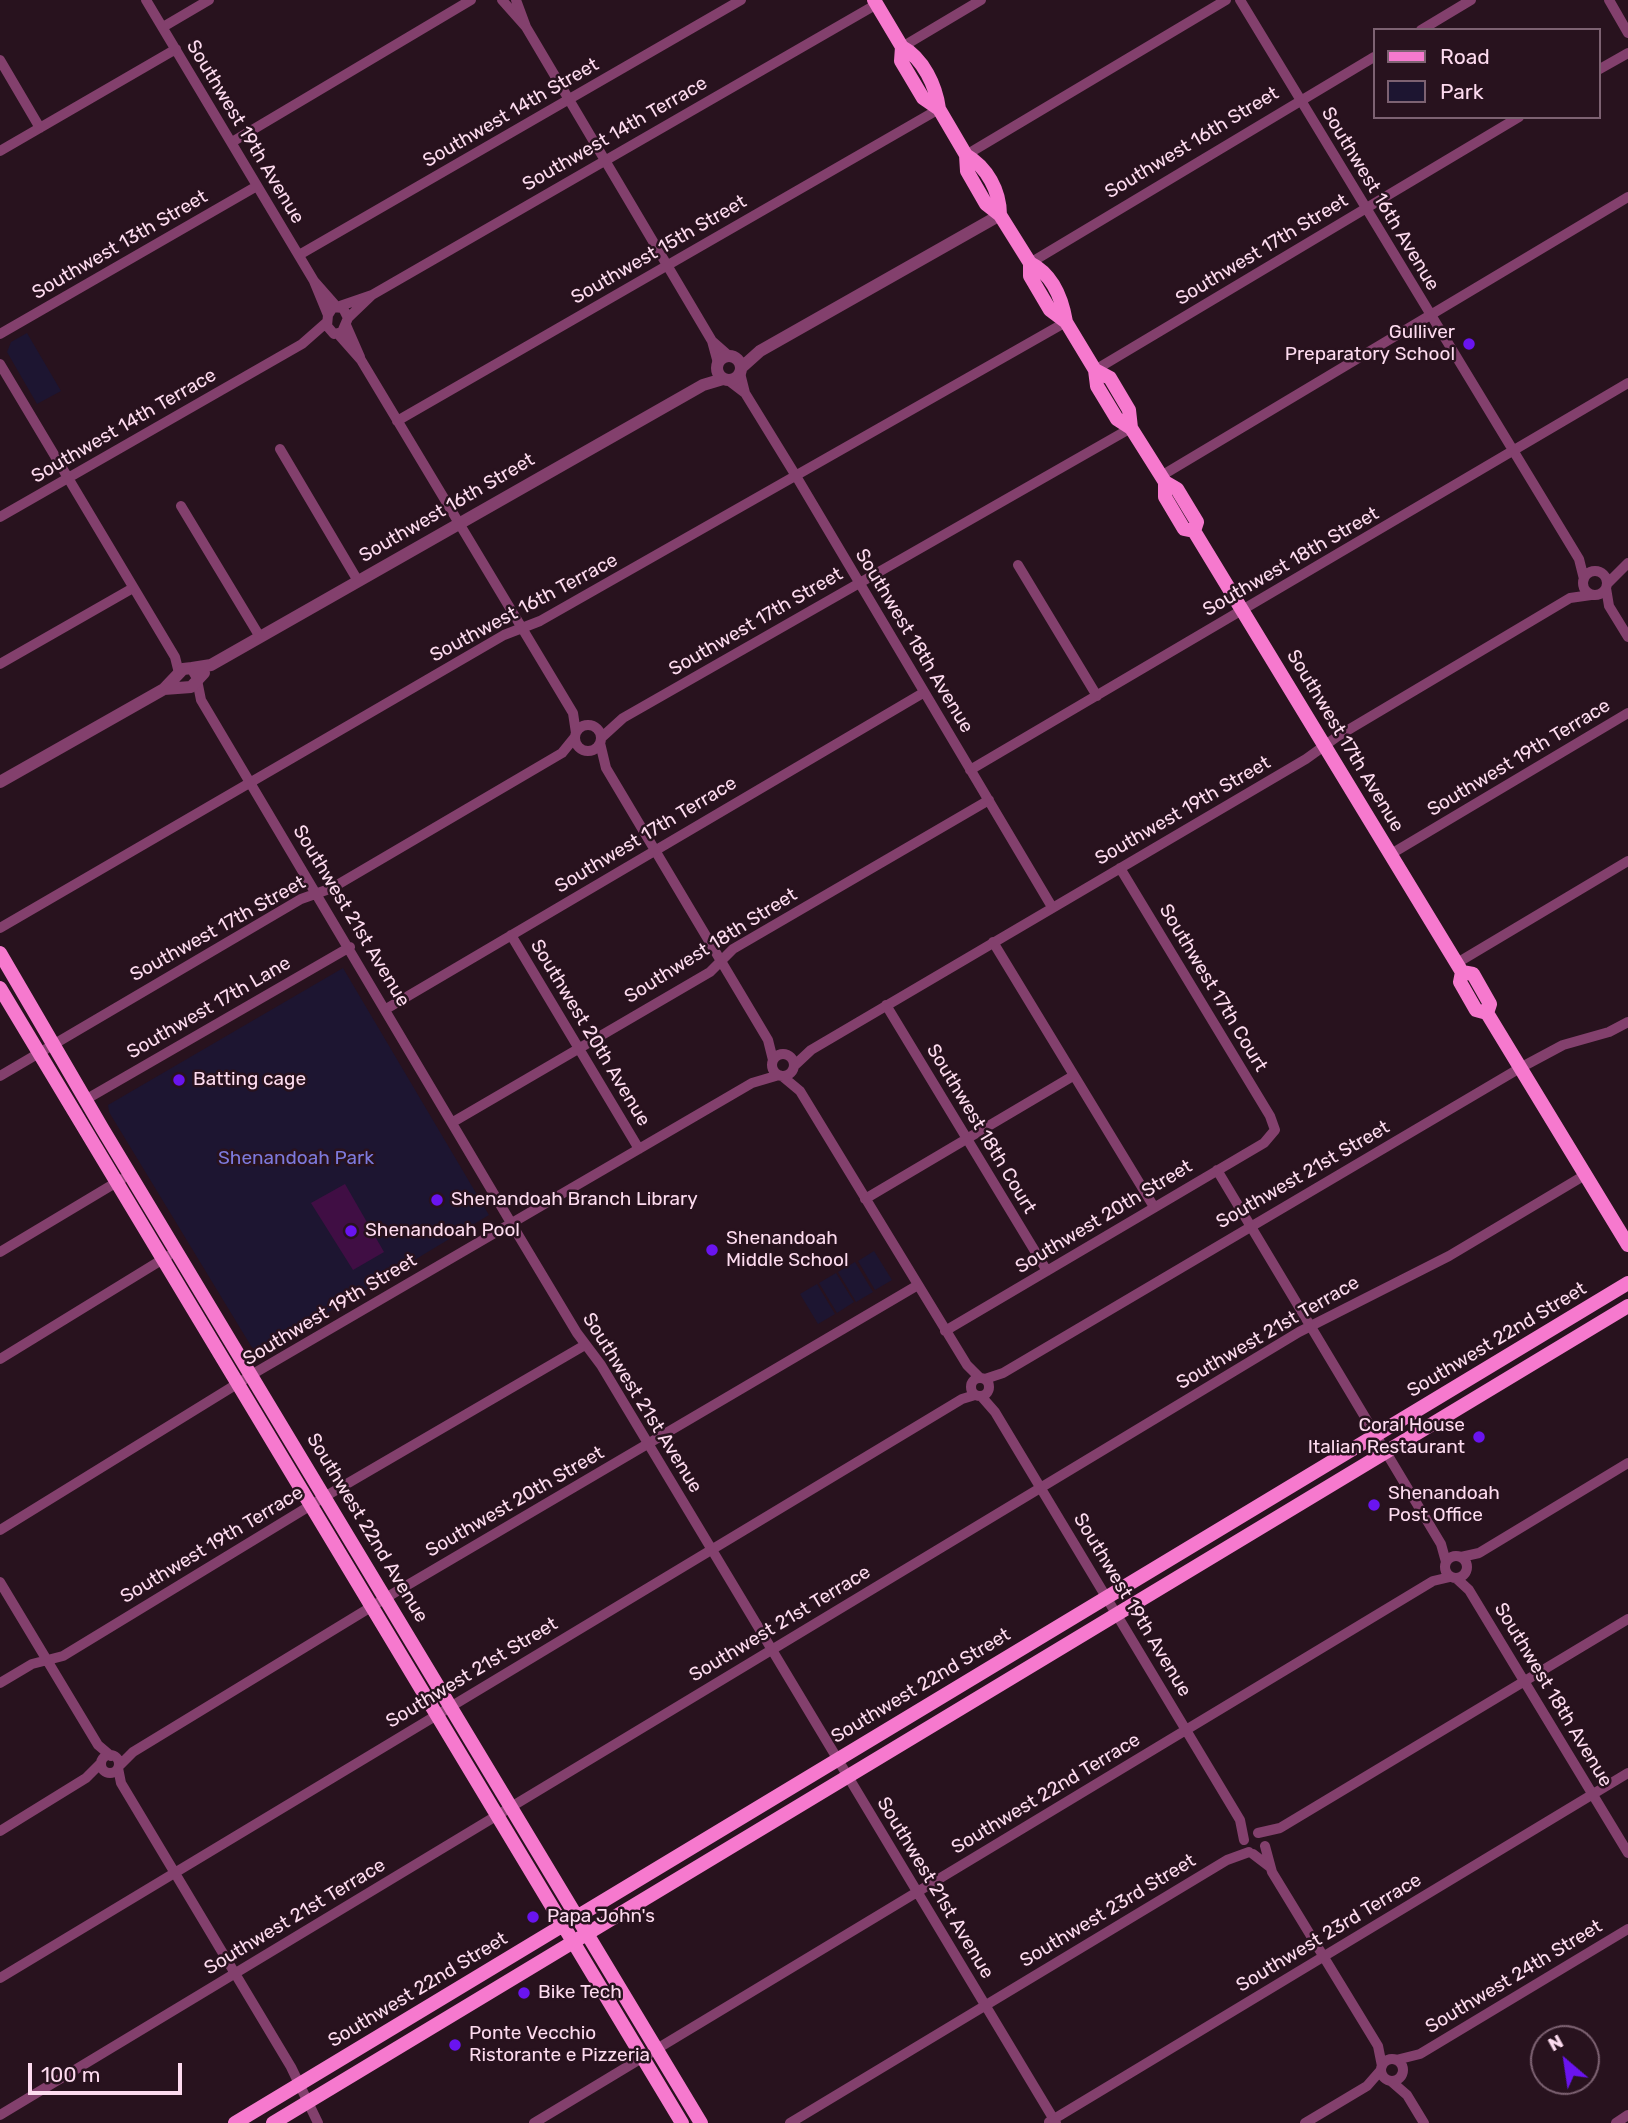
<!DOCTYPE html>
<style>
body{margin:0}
#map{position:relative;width:1628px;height:2123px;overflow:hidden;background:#28121e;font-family:Rubik,sans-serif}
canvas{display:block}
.legend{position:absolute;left:1373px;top:28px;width:228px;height:91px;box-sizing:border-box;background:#28121e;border:2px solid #7d6272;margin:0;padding:9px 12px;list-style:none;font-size:21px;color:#fddbef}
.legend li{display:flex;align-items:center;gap:14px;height:35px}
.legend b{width:35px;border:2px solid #7d6272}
.north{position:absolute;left:1530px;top:2025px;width:70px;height:70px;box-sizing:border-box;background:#28121e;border:2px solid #7d6272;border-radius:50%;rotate:331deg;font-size:19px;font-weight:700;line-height:28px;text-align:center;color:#fddbef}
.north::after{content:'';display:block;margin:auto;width:24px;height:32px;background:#6a14ef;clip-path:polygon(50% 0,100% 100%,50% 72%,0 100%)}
.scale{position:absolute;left:28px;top:2063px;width:154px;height:32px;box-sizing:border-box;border:4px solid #fddbef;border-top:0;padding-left:9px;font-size:21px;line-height:24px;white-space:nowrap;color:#fddbef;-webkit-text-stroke:5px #28121e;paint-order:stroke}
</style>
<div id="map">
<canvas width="1628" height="2123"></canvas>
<ul class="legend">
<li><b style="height:9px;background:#f679ce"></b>Road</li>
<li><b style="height:19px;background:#1d1531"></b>Park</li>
</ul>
<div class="north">N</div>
<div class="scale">100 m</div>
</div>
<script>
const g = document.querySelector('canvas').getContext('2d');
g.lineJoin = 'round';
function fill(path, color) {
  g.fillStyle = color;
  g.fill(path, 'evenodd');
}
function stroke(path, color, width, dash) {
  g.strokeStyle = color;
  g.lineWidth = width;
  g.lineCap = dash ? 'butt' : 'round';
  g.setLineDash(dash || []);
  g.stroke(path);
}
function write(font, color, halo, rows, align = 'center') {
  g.font = font + ' Rubik,sans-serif';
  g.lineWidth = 5;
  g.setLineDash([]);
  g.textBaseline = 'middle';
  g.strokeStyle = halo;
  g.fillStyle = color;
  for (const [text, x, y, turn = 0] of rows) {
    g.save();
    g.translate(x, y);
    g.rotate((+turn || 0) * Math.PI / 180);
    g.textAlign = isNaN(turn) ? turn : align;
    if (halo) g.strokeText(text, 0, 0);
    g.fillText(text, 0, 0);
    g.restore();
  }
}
const green = new Path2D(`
 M27 333 61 391 37 404 7 352 11 342Z
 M343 968 489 1215 259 1354 251 1346 109 1112 108 1105Z
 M874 1251 892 1280 875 1290 858 1261Z
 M855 1262 873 1292 856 1302 838 1272Z
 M836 1273 854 1302 837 1313 819 1283Z
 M817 1284 835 1314 818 1324 800 1294Z`);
const water = new Path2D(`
 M345 1184 384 1252 353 1270 311 1203Z`);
const minor = new Path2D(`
 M146 0 314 281 336 306
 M502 0 526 27 712 341 718 363
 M516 0 526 27
 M1240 0 1579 559 1584 579
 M1609 0 1628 33
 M163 27 209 0
 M1421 30 1471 0
 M902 47 981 0
 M0 60 40 128
 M1598 70 1628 53
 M232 142 471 0
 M0 151 176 49
 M966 155 1226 0
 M299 255 741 0
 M1030 263 1374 57
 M314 281 328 315 327 326 334 334 342 332 348 318 343 308 333 307 328 315
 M340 306 372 295 877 4
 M348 318 372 295
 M346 325 360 357
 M0 334 257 186
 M338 334 361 360 573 713 576 733
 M712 341 729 356
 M0 364 175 657 179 673
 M1095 370 1519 117
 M740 373 745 393
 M728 380 745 393 796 476 1052 907
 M397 421 939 109
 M280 449 358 581
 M1161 476 1628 197
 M181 506 260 637
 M0 517 302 344 327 322
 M1018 565 1097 696
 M1583 583a12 12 0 1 1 24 0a12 12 0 1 1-24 0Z
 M1607 584 1628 563
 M1606 588 1609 606 1628 637
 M0 664 133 588
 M197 680 201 700 520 1238 577 1333 601 1365 1056 2123
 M575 738a13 13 0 1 1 26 0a13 13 0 1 1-26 0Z
 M601 738 623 718 1131 428
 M600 743 606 768 768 1040 773 1060
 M970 770 1628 383
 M1391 854 1628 713
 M0 928 504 635 540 621 1066 322
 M511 935 639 1149
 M993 942 1154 1207
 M1457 963 1628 861
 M886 1005 1047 1271
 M386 1009 923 693
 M772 1065a11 11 0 1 1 22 0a11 11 0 1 1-22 0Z
 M795 1065 811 1050 1306 759 1338 736 1570 598 1591 595
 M0 1076 301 899 332 888 562 753 575 737
 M782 1076 800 1091 967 1365 980 1378
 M85 1100 350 947
 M453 1122 710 972 733 949 989 800
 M1217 1170 1441 1544 1446 1562
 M865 1199 1073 1076
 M0 1252 122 1179
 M945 1331 1264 1143 1275 1130 1270 1116 1120 868
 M0 1359 168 1256
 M971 1387a9 9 0 1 1 18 0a9 9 0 1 1-18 0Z
 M985 1379 1003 1373 1520 1068 1563 1045 1609 1032 1628 1022
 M981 1396 995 1412 1240 1820 1244 1840
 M0 1530 258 1371 752 1083 779 1075
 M1445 1567a11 11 0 1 1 22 0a11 11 0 1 1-22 0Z
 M1461 1557 1479 1553 1628 1463
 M1456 1578 1469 1590 1628 1853
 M0 1582 98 1745 111 1756
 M0 1683 32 1664 63 1656 326 1496 585 1345
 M101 1764a9 9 0 1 1 18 0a9 9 0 1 1-18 0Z
 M119 1766 133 1752 394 1593 918 1285
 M118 1768 121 1783 291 2067 318 2123
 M0 1831 86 1778 101 1763
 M1258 1833 1280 1828 1628 1619
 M1265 1846 1272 1872 1378 2046 1382 2066
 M1253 1854 1270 1867
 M0 1978 962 1399 975 1395
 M1381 2070a11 11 0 1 1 22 0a11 11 0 1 1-22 0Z
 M1396 2060 1420 2054 1628 1929
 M1392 2082 1407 2095 1424 2123
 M0 2115 1299 1332 1449 1256 1585 1175
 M1049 2122 1628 1773
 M534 2123 1433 1581 1450 1577
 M790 2123 1227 1860 1249 1852
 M1305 2123 1367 2086 1381 2070
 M1616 2123 1628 2115`);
const tertiary = new Path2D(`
 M717 368a12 12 0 1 1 24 0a12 12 0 1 1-24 0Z
 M741 368 760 351 1000 215
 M192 668 211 665 703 385 723 379
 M164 689 191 687 204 673
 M0 782 164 689 183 669 192 668 198 678`);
const secondary = new Path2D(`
 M874 0 902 47 901 61 923 98 939 109 966 155 967 171 986 204 1000 215 1030 263V276L1050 310 1066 322 1095 370 1097 386 1117 419 1131 428
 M902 47C923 58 936 86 939 109
 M966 155C987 167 1000 191 1000 215
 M1030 263C1052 274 1062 298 1066 322
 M1095 370 1110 378 1129 410 1131 428 1165 482 1177 489 1197 522 1194 531 1462 972 1473 974 1490 1004 1487 1013
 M1165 482V497L1184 529 1194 531
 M0 953 102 1128 701 2123
 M1462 972 1460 982 1476 1010 1487 1013 1628 1245
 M0 988 682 2123
 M235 2123 1628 1283
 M273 2123 1628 1306`);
const markers = [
 [1469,344,7,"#6a14ef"],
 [179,1080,7,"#6a14ef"],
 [437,1200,7,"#6a14ef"],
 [351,1231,7,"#6a14ef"],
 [712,1250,7,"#6a14ef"],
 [1479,1437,7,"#6a14ef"],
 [1374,1505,7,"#6a14ef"],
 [533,1917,7,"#6a14ef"],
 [524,1993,7,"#6a14ef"],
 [455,2045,7,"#6a14ef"]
];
const streetNames = [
 ["Southwest 14th Street",511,113,-30],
 ["Southwest 19th Avenue",245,132,59],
 ["Southwest 14th Terrace",615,134,-30],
 ["Southwest 16th Street",1192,143,-31],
 ["Southwest 16th Avenue",1380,199,59],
 ["Southwest 13th Street",120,245,-30],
 ["Southwest 15th Street",659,250,-30],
 ["Southwest 17th Street",1262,250,-31],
 ["Southwest 14th Terrace",124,426,-30],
 ["Southwest 16th Street",447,508,-30],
 ["Southwest 18th Street",1291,562,-30],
 ["Southwest 16th Terrace",524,608,-28],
 ["Southwest 17th Street",756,622,-30],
 ["Southwest 18th Avenue",914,641,59],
 ["Southwest 17th Avenue",1345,741,59],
 ["Southwest 19th Terrace",1519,758,-31],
 ["Southwest 19th Street",1183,811,-30],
 ["Southwest 17th Terrace",646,835,-31],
 ["Southwest 21st Avenue",351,916,59],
 ["Southwest 17th Street",218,929,-29],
 ["Southwest 18th Street",711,946,-32],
 ["Southwest 17th Court",1213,988,59],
 ["Southwest 17th Lane",209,1008,-30],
 ["Southwest 20th Avenue",590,1033,59],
 ["Southwest 18th Court",981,1129,59],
 ["Southwest 21st Street",1303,1175,-30],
 ["Southwest 20th Street",1104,1217,-31],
 ["Southwest 19th Street",330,1310,-31],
 ["Southwest 21st Terrace",1268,1333,-30],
 ["Southwest 22nd Street",1497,1340,-31],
 ["Southwest 21st Avenue",642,1403,58],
 ["Southwest 20th Street",515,1502,-30],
 ["Southwest 22nd Avenue",367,1528,59],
 ["Southwest 19th Terrace",212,1545,-31],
 ["Southwest 19th Avenue",1132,1605,59],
 ["Southwest 21st Terrace",780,1624,-31],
 ["Southwest 21st Street",472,1673,-31],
 ["Southwest 22nd Street",921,1686,-31],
 ["Southwest 18th Avenue",1553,1695,59],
 ["Southwest 22nd Terrace",1046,1794,-31],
 ["Southwest 21st Avenue",935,1888,59],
 ["Southwest 23rd Street",1108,1911,-31],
 ["Southwest 21st Terrace",295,1917,-31],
 ["Southwest 23rd Terrace",1329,1933,-31],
 ["Southwest 24th Street",1514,1977,-31],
 ["Southwest 22nd Street",418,1990,-31]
];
const poiNames = [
 ["Gulliver",1455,333,"right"],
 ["Preparatory School",1455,355,"right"],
 ["Batting cage",193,1080],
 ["Shenandoah Branch Library",451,1200],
 ["Shenandoah Pool",365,1231],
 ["Shenandoah",726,1239],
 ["Middle School",726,1261],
 ["Coral House",1465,1426,"right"],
 ["Italian Restaurant",1465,1448,"right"],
 ["Shenandoah",1388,1494],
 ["Post Office",1388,1516],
 ["Papa John's",547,1917],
 ["Bike Tech",538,1993],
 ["Ponte Vecchio",469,2034],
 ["Ristorante e Pizzeria",469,2056]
];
const parkNames = [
 ["Shenandoah Park",296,1159]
];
fill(green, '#1d1531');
fill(water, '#400e44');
stroke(minor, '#83406d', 10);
stroke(tertiary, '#83406d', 12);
stroke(secondary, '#f679ce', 14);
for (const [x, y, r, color] of markers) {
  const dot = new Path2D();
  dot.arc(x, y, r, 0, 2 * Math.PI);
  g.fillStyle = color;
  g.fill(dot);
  stroke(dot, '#28121e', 2.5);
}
write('19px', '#fddbef', '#28121e', streetNames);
write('19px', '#fddbef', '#28121e', poiNames, 'left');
write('19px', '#7d7add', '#28121e', parkNames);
</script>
